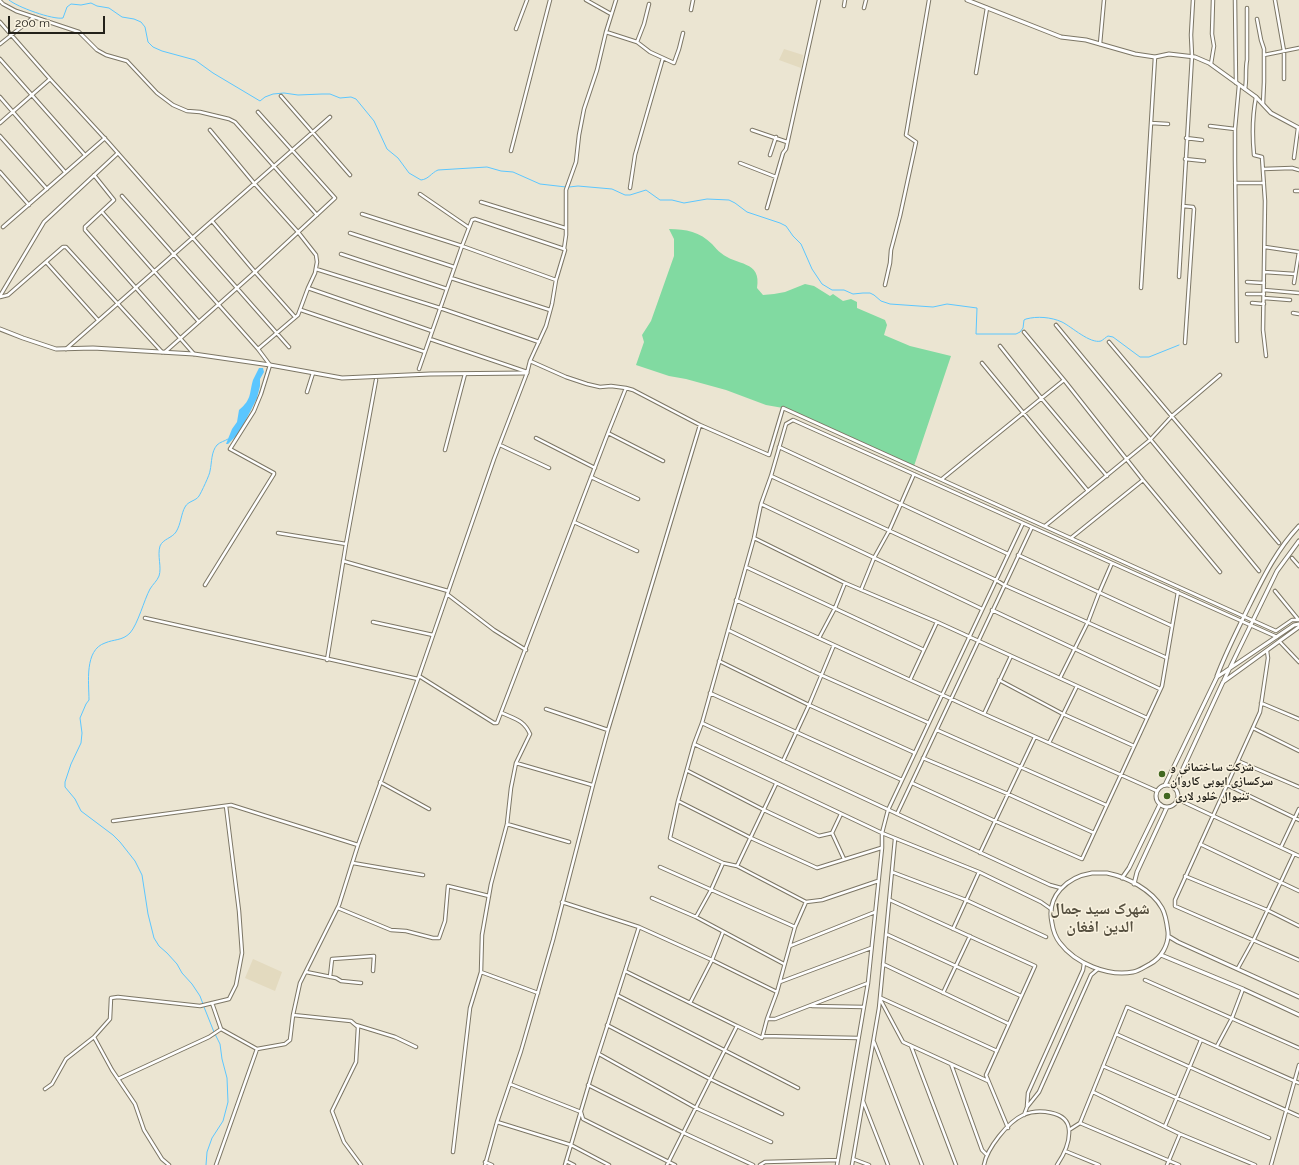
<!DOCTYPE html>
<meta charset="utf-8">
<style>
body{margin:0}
#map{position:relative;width:1299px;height:1165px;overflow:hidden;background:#ebe5d2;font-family:Raleway,sans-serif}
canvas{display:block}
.scale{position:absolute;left:8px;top:16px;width:97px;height:18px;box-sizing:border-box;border:2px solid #23211a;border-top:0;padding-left:5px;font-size:12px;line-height:14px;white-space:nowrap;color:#23211a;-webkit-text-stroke:3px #f9f2df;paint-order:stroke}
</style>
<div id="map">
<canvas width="1299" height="1165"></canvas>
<div class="scale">200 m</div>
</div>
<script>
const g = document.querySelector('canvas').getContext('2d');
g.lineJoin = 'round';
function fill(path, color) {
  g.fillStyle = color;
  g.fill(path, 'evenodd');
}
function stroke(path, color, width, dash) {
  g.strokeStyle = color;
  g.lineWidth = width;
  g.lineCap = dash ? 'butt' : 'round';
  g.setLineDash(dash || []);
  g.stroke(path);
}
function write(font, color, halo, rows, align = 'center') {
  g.font = font + ' Raleway,"Noto Naskh Arabic",sans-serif';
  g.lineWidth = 3;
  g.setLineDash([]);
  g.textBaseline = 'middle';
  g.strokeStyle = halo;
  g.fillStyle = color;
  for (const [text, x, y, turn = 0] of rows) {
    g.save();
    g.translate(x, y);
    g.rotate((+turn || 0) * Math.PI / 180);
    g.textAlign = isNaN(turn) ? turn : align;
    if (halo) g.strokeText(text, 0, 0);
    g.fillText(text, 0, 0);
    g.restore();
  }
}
const built = new Path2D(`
 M784 49 803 55 801 68 779 60Z
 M253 959 282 972 275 991 245 978Z`);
const green = new Path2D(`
 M669 229C686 229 700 232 712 244 715 247 718 251 721 253 736 266 762 260 757 288L763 295 774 294 785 292 805 284 814 286 830 296 833 294 843 301 851 299 857 302V308L885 320 887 325 884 335 910 346 951 356 914 466 783 408 766 405 726 390 686 379 669 376 636 365 644 342 642 335 651 321 674 256V239Z`);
const water = new Path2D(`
 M259 368H263L264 372 260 379V386L257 398 250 412 239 433 228 444H226L232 429 237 422 239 410C252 399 249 394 253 380 255 376 257 372 259 368Z`);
const stream = new Path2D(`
 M9 0C17 7 53 20 63 18L67 7 71 4 81 5 91 3 97 6 109 8 122 17 134 19 141 22 145 27 148 42 153 47 162 51 195 60 213 73 260 101 265 97 273 94 284 93 298 95 322 94H330L340 98 351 97 356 99 374 121 387 149 398 158 409 173 421 180C429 179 431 173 438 170L487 167 501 171 513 172 540 184 566 187
 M569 187 578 186 612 189 625 195H630L646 190 660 200H672L684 203 707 199 729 200 735 203 747 212 780 223 786 226 793 236 801 244 812 269 822 284 832 290H844L853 294 863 293H870L874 295 881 301 890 304 933 307 947 304 977 308 976 334H1016L1020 332 1023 328 1024 320 1026 319C1037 316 1051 317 1062 322 1072 327 1090 344 1101 341 1103 340 1106 337 1108 336L1113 337 1140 357H1149L1179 345
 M203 1004 200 996 192 984 182 973 177 964 167 953 159 946 154 938 148 914 142 875 135 861 120 842 113 835 81 811 75 799 65 787V782L71 764 81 743 82 733 80 718 86 704 89 700C89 683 84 650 105 643 114 639 122 641 130 633 138 624 144 600 150 589 153 584 157 581 159 576 162 567 157 556 160 546 163 539 172 538 176 532 181 524 181 514 185 507 188 501 196 501 199 496 201 493 210 474 210 471 212 462 211 452 217 445 220 442 225 441 228 439
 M204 1007 214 1032
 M206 1165 207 1152 212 1138 223 1121 228 1102 227 1078 222 1059 220 1044 215 1034`);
const minor = new Path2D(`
 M586 0 611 14
 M1235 0 1236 83
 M1275 0 1284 51V79
 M0 1 3 4 16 11 79 32 97 50 106 55 127 61 157 93 173 105 187 111 200 112 229 119 235 122 317 215
 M844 6 845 0
 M864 8 866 0
 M691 10 693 0
 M1257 19 1261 40 1264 49V82L1263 104
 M0 22 50 79 109 143 289 347
 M516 29 527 0
 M606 32 637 42 650 52 674 63 679 49 683 33
 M637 42 644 24 649 4
 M0 44 34 17
 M1100 44 1104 0
 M1264 55 1299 48
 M0 59 85 155
 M1211 64 1214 46 1212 34 1213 0
 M976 73 987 8
 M1245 89C1247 79 1245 70 1247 60V8
 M281 96 350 175
 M0 97 65 172
 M1256 97C1252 118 1252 134 1254 155L1262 157 1265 201 1263 330 1266 356
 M0 123 50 79
 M1151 123 1168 124
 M1210 126 1235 129
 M210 130 254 183 298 232 316 255 317 262 315 273 308 288 298 315 258 349
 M752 130 787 142
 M0 136 47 189
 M1186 138 1202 140
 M511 151 550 0
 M770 155 776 137
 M1294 158 1298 128
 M1185 159 1204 161
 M740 163 776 177
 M1263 169 1292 168 1299 170
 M0 172 29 205
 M94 175 114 200 85 227V230L194 354
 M1235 183H1264
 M630 188 635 155 663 58
 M1295 191H1299
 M420 194 468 227
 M122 196 258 349 270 365 261 394 254 411 230 449 274 473V474L205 585
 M481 202 565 228
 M1183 206 1193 207 1194 209 1185 343
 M767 208 783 153 786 149 819 0
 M102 212 199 322
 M362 214 462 246 556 280
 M212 221 255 272 335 198 258 112
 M3 227 105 138
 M350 233 454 267
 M1265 247 1299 252
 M341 254 447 289
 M46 262 98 320
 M316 269 440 308 539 342
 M1264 272 1295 274
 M1179 277 1192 56 1191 35 1193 0
 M451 278 550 310
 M1247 282 1264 283
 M1294 283 1299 252
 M885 285 890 263 891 250 900 216 916 142 906 135 929 0
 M308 288 432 331
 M1141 288 1155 57
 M1264 290 1299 293
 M1247 294H1264
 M0 296 44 222 118 153
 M0 297 8 295 63 247H66L162 352
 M1264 298 1290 300
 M1252 303 1264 304
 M301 310 425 352
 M1293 313 1299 314
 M1056 325 1259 571
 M1024 332 1064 380 1143 480 1220 572
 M430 339 527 372
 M1237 341 1235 161V129L1239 85
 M1109 342 1279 543
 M1000 346 1042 399 1107 476
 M66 349 330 117
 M165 352 255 272 295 317
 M530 361 566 377 587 384 600 387 611 386 626 388 633 390 700 425 769 455 783 408 1276 631 1292 620H1299
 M982 363 1088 491
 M419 369 462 246 472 220 475 219 564 249
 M307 392 313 373
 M608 433 663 461
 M536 438 595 468
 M500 445 549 468
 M779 447 1008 554
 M445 450 465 374
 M771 476 996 580 1004 585 1167 658
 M591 477 638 499
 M942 479 1064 380
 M761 504 982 609
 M574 522 637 551
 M1045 526 1150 440 1172 416 1220 375
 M278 533 346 544
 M754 538 845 583 937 622 1147 718
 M1071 538 1143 480
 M1018 555 1172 626
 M1292 558 1299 566
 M343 561 448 591
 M746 567 924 650
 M861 590 874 558 889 531 914 474
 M1275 591 1298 619
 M447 594 494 630 526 650
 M736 600 984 714 1157 791
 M992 610 1160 689
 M145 618 418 679
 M373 622 433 635
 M728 630 821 675 929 723
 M819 638 835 608 845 583
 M1280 642 1299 662
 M1267 651 1268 658 1260 712 1175 900V906L1299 960
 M327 660 346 544 376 380
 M719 661 809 705 915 753
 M419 676 494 723H497L608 433 626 388
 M1060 678 1088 622 1099 593 1112 563
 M910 680 937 622
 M999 680 1063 714 1134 746
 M710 693 902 780
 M1261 703 1299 719
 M546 709 608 730
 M984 714 1011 656
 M702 723 1050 885 1061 888
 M1253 728 1299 751
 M937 730 1106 805
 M1049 743 1077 686
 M694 744 882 833 979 872 1041 902 1051 909
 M923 758 1008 794 1094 833
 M783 761 809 705 834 645
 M1238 761 1299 787
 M516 763 592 785
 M688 771 764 810 819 836 832 833 841 814
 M380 782 429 809
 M912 783 995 821 1082 859 1162 686 1178 592
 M1227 785 1299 820
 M1177 799 1299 856
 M678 801 751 838 817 868 881 848
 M897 814 1032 527
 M113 821 231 805 358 845
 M507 824 569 842
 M832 833 844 859
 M1200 844 1299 891
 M1281 847 1299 809
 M980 853 1035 737
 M353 863 423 875
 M723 863 670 838 678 801 694 744 702 723 754 538 761 504 771 476 786 424 793 420 1277 637
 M737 866 806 902 822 900 878 881
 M660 867 795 927
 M892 872 966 900 1046 937
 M1185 876 1267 910 1299 926
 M652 898 696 917 784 964
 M890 900 1035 966 986 1075 1008 1128
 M562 902 639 927 712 960 777 992 767 1019
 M338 908 391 930 406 931 433 938H439L445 921 448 886 489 896
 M696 917 711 890 723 863 737 866 776 784
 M953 929 979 872
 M886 934 1021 996
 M790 946 875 912
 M883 964 1009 1024
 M1238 968 1254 939 1294 854
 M625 971 737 1026
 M306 972 336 978 341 981 361 983
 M481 972 538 993
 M330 977 332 959 374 956 373 971
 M1145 980 1299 1048
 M780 982 871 948
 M777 992 795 927 806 902
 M943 993 970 936
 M617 995 798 1088
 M881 998 997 1051
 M880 999 903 1042 988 1081
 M212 1003 221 1029 257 1049
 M690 1003 712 960 723 932
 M812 1006 864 1007
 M356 1025 395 1037 416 1047
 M607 1025 710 1079 782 1114
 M1116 1034 1299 1116
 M763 1036 858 1038
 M94 1037 112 1070 135 1104 144 1130 162 1159 169 1165
 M874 1042 922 1165
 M911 1046 956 1165
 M1217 1046 1232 1018 1243 989
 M599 1054 696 1108 771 1142
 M951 1064 982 1150 987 1155
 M1103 1066 1269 1138
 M118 1079 209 1037 221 1029
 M510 1084 581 1112 583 1119 675 1165
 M588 1085 684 1133 753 1165
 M45 1089 52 1084 66 1059 94 1037 110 1019 111 998 118 997 200 1006 229 999 236 985 242 953 239 911 226 806
 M1093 1092 1180 1134 1255 1165
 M863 1101 888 1165
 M1027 1106 1028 1093 1083 970 1084 963
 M1024 1115 1027 1107 1039 1092 1091 975 1098 969
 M497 1122 571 1145 609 1165
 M1165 1126 1201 1040
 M1069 1130 1080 1123
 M1065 1151 1099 1165
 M453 1152 470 1008 481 972 482 935 491 884 507 824 511 788 516 763 530 734C524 720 515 719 502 713
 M853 1159 869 1165
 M566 1161 574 1165
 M485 1162 492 1165
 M216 1165 257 1049 285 1044 290 1040 293 1015
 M361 1165 344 1142 332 1111 356 1062 358 1027 351 1021 293 1015 300 983 339 905 358 845 419 676 494 459 527 373 530 361 546 326 552 304 556 280 565 250 564 249 566 235V190L576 162 579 135 584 109 597 70 606 32 616 0
 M485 1165 497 1122 521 1051 553 940 593 785 608 730 700 425
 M565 1165 591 1077 639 927
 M667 1165 737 1026 762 1038 767 1019H775L868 983
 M760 1165 765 1162 838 1160
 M837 1165 868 983 882 848V833L888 810 1023 523
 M852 1165 879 1008 895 839
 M984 1165C987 1148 1008 1122 1023 1115 1037 1109 1068 1110 1069 1130 1070 1142 1063 1156 1057 1165
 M1167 1165 1180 1134
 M1179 1165 1080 1123 1127 1007 1299 1083
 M1271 1165 1299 1065`);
const tertiary = new Path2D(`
 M967 0 1061 37 1086 40 1135 54 1155 57 1169 54 1195 57 1209 63 1245 89 1256 97 1271 113 1299 128
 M0 329 23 338 56 349 93 348 194 354 270 365 342 378 430 374 527 373
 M1217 676C1226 652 1238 629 1249 606 1263 578 1277 549 1299 526
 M1224 680 1277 571 1299 541
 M1165 785 1217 677 1294 625 1299 624
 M1156 796a11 11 0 1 1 22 0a11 11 0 1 1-22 0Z
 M1174 788 1223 682 1299 627
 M1092 873C1097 873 1102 873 1107 873 1127 877 1152 890 1162 908 1166 915 1167 924 1168 932 1169 945 1161 958 1150 964 1144 967 1139 971 1133 972 1108 977 1075 963 1060 943 1056 938 1053 930 1052 923 1046 896 1067 877 1092 873Z
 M1122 878 1129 868 1160 804
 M1134 884 1137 872 1167 807
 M1168 936 1178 942 1299 997
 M1161 955 1243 989 1299 1015`);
const markers = [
 [1162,774,4,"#426821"],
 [1167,796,4,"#426821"]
];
const poiNames = [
 ["شرکت ساختمانی و",1170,767],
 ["سرکسازی ایوبی کاروان",1170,781],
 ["تڼیوال څلور لاری",1175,796]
];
const districtNames = [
 ["شهرک سید جمال",1100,909],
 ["الدین افغان",1100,927]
];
fill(built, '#e3dabf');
fill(green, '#81daa1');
fill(water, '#5bc6ff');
stroke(stream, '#5bc6ff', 1);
stroke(minor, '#7c7665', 4.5);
stroke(tertiary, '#7c7665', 5);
stroke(minor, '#fff', 2.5);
stroke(tertiary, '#fff', 3);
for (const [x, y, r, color] of markers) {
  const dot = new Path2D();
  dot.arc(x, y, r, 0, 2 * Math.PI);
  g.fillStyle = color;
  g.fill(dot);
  stroke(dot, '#f9f2df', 1.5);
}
write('bold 12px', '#23211a', '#f9f2df', poiNames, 'left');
write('bold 16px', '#565040', '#f9f2df', districtNames);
</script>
